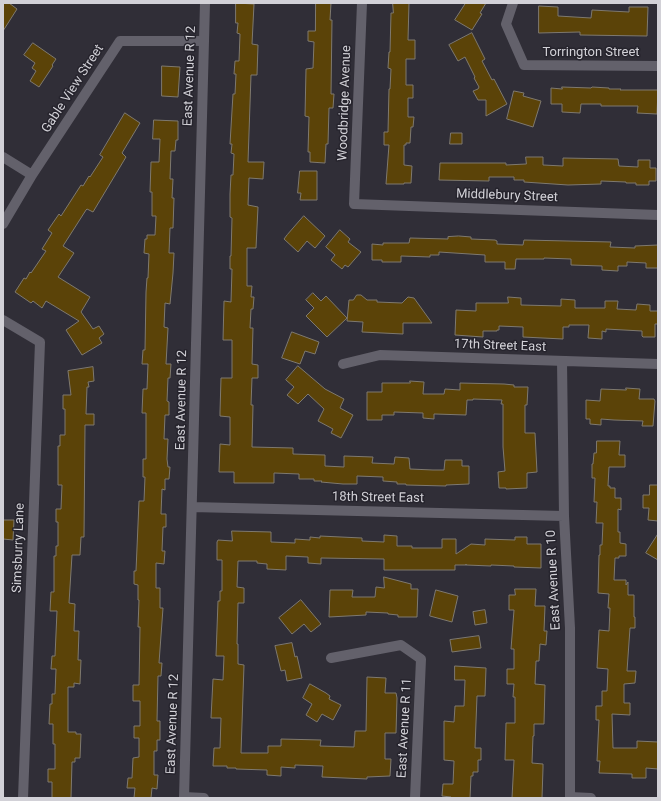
<!DOCTYPE html>
<style>
body{margin:0}
#map{position:relative;width:661px;height:801px;overflow:hidden;background:#302e37;font-family:Roboto,sans-serif}
canvas{display:block}
.frame{position:absolute;inset:0;border:4px solid #d2d1d7;pointer-events:none}
</style>
<div id="map">
<canvas width="661" height="801"></canvas>
<div class="frame"></div>
</div>
<script>
const g = document.querySelector('canvas').getContext('2d');
g.lineJoin = 'round';
function fill(path, color) {
  g.fillStyle = color;
  g.fill(path, 'evenodd');
}
function stroke(path, color, width, dash) {
  g.strokeStyle = color;
  g.lineWidth = width;
  g.lineCap = dash ? 'butt' : 'round';
  g.setLineDash(dash || []);
  g.stroke(path);
}
function write(font, color, halo, rows, align = 'center') {
  g.font = font + ' Roboto,sans-serif';
  g.lineWidth = 3;
  g.setLineDash([]);
  g.textBaseline = 'middle';
  g.strokeStyle = halo;
  g.fillStyle = color;
  for (const [text, x, y, turn = 0] of rows) {
    g.save();
    g.translate(x, y);
    g.rotate((+turn || 0) * Math.PI / 180);
    g.textAlign = isNaN(turn) ? turn : align;
    if (halo) g.strokeText(text, 0, 0);
    g.fillText(text, 0, 0);
    g.restore();
  }
}
const building = new Path2D(`
 M3 3H9L17 9 3 31Z
 M236 3 254 4 252 44 258 45 257 75H251L248 162H264L263 179 249 178 248 205 258 207 256 248H247V286H252L251 297H254L253 309H251L250 328H253L252 364 258 365V378H252L251 405H253L252 447 293 448V454L325 455V466L344 467V456L373 457 372 463 394 464 395 457 409 458 410 469 433 470H444L445 460H462V466H469V484L446 485V486L406 485V484H397V482L383 481V477L357 476V484H343L321 482 322 481H314V479H299V474L274 473V483H234V472H219L220 444 230 445V417L220 416V412L221 378H232V340H223L224 301 231 302 232 269H230V256H231L232 218 230 217V194L231 175H233L234 154 231 153 232 144H230L233 94H235L236 74H234L235 61H239L240 34 237 33 238 23H236Z
 M316 3H331L330 20H332L331 94H334L333 108H329L328 144H326L325 163 310 162V152H308L309 117 305 116 306 69 313 68 314 42 308 41V31H315Z
 M393 3H409L408 40H415V59H406V85H413V98H408V117H414L413 127H411L410 143H406V145H404V165L412 166 411 183H404V184H386L389 145H384V132H388L389 89H390L391 69 388 68 389 52H390L391 13H393Z
 M466 3H486L480 13 482 14 472 30 455 20Z
 M539 6 558 7V16L591 18 592 10 629 12V7H648L647 36 580 35V32L539 33Z
 M472 33 485 59 482 61 492 80 494 79 507 104 486 116V100H478L473 91 478 89 479 87 474 78 475 77 465 57 458 61 449 45Z
 M33 43 56 59 52 65 53 66 39 87 30 81 36 71 32 68 35 63 24 55Z
 M162 66 180 67 178 97 162 96Z
 M562 87 591 88 592 87 609 88V89H621L620 90H658L657 114 637 113 638 106H601V104H581L580 113 562 112V104H551V88L562 89Z
 M514 91 524 93 523 96 541 101 533 127 507 119Z
 M125 113 140 123 122 153 126 157 93 212 87 209 86 210 63 246 74 253 58 277 90 297 81 312 93 329 99 326 104 334 99 338 102 343 82 355 66 330 79 321 46 301 42 308 33 301 31 303 15 292 24 278 26 279 30 272 31 273 46 251 42 249 52 233 48 230 59 214 61 216 81 185 83 186 89 176 90 177 103 157 100 155Z
 M154 120 178 121V140H176L175 151H171L170 179H173L172 198H174L173 228H170L169 253H174L173 273 170 304 165 303 164 327 168 328 166 364H171L170 378H168L167 401 169 402V415H165L164 439H168L167 459 168 467H170L169 479H165V490L162 489 161 514H166V527H163L162 551H165L164 564 156 563V588H160V608H163L159 663H162L161 676H158L157 721H160V740H157V751H154V775H158L157 789 152 788 151 798H134L135 788H127L128 778H132L133 758 139 757V738H134V726H140V701H133V685H139L140 627H138L139 600H138V585L134 584V571H136L139 501H144L145 477H143V459H146V413H142L143 389H147L148 364H142L143 350H145L146 292 147 278H148L149 254 144 253 145 239H147V235H155L156 216H152V192H150L151 162H159L160 139H153Z
 M451 133H462V144H450Z
 M526 157H543V165L563 166V158L618 159 619 166 638 167V160H650V168H656V181H649V185H636V183H626V182L601 181V184L568 185 524 182V180H514V177H489V181L439 180 440 163H506V165L526 164Z
 M300 171H317V200H300L301 193H298Z
 M304 216 325 236 315 248 307 241 298 252 284 239 287 235Z
 M340 230 350 239 348 242 361 252 348 267 345 265 342 269 331 260 335 255 326 247Z
 M459 236 471 237V239L495 240 497 241V244L523 245 524 240 611 242 610 247 635 248V246L658 245V268H646V263L627 262V266H618V271L602 270V266L571 265V259L544 258V259H516L515 269H505V262H485V255L439 252V255H430V257L401 256V262H382V260H372V244L383 245V243H409L410 238 448 239V237Z
 M313 293 321 301 326 296 347 318 327 337 306 316 314 308 306 300Z
 M357 295H361L367 300H377V302L402 303 408 297 414 298 432 323H403V334L362 332 363 322 347 321 349 300H353Z
 M508 297 521 298V305L561 306V299L575 300V308H605V301H618L617 309 636 310 637 304 650 305V311H658V324H655V337H643L642 336V331L606 329V332L602 331V339L588 338 589 325H569V327H563V339L523 337V327L499 326V330H497V331H483V337L455 335 456 310 476 311V303H508Z
 M292 332 319 342 315 354 305 351 300 364 282 358Z
 M298 366 325 389 344 399 340 408 353 415 341 438 331 433 333 429 318 421 324 409 308 394 298 404 287 395 294 387 286 380Z
 M93 367 94 381 88 382 89 387H87L86 414H94V425H85V427L84 537H81L80 555H72L69 603 75 604 74 631H79L78 660H81L80 684 74 683V687H68V732H76V734H81L80 758H75V762H72L71 798H52V782H48V769H55V744H53V724H49L50 704H52V694H55L56 669H51L52 656H55L57 611H50L51 592H54V556H56V546H58V522H56V509H61L62 485H58V446H60V435H65V409H63V395H71L68 371Z
 M410 381 424 382 423 394H444L445 389 460 390V383L504 384 514 385V387H528L527 405H525V433H535L537 472 527 473V488L506 489V488H499L498 472 505 471 503 447V404H501L502 400 473 399V400H467L466 415 435 414H434V419L423 418V413L394 412V415H382V420H367V392H382V383H410Z
 M626 388 640 389 639 399H654L655 401 653 426H642L643 421 614 420 601 419V425L590 424V419H586V400L600 401 601 389 626 390Z
 M597 441H620L619 455H625V467H609L608 486H610V488H615V498H621V510L618 509V532H620V543L626 544V556H619V558H615L614 580H626V585L628 582V595H634V617H635V628H630L627 671H636L635 683 624 684V703H630V715L612 714 613 748H637V741L658 742V769L646 768V778H632V774L599 773 600 761H597L599 720H596V706H602V691H607L608 669 597 668 599 630 609 631 610 608H608L609 594 598 593 599 555H600V545H602L603 523H596L597 502H594L595 478H592V464H593L594 453H596Z
 M650 485H658V521L648 520 649 508H643V495H649Z
 M3 520H14L13 540 3 539Z
 M232 531 271 532V542L295 543V539L310 540V537L320 538V536L362 538V541L384 542V535L397 536V546H412V548H442V539H456V554L471 544 485 545V539L515 540V537H527V544H541V568L514 567V566L491 565V566L466 565V564V565H455V570H384V559L321 558V564L308 563V557L286 556V570L267 569V564L257 563V561H238L237 587 244 588V603H238L237 644H238V664L244 665 241 753H268V746H281V739L321 740 320 746 354 747 355 731H366L367 677 386 678 385 693H396L397 698 396 733H385V759H391L390 776 367 777V779L322 777 323 766 295 765V768L281 767V776L267 775V770L236 769V768H227V766H213L214 748H220L221 718H211L213 679 223 680 224 656H216L218 601H220V591H222V560H217V542L218 540 232 541Z
 M658 534V560L646 553Z
 M384 577 411 584V589H418L417 617H398V615L388 614V613L366 612V615L329 617 330 590H353L352 597H375L376 587 384 588Z
 M515 589H536L535 606H545L544 631H547L546 645 540 644 539 661H536L535 684 545 685 544 724H534V736H533L532 763 543 764V768L542 798H512L514 760H505L506 723H515V697H513L514 684H507V669H514V649H511L514 610H509V595H515Z
 M436 590 458 596 452 622 430 616Z
 M301 600 321 624 311 632 304 624 292 634 279 618Z
 M485 610 487 623 475 625 473 612Z
 M479 636 481 648 452 652 450 640Z
 M292 643 295 657 297 656 302 678 287 681 285 670 281 671 275 646Z
 M455 666 486 668 485 696H477L475 748H481V760H478V772H473V776H471L470 798H451V797L442 796 443 784H453L454 761 444 760V721L454 722 455 706H464L465 680H455Z
 M310 684 326 693 330 696 329 699 341 705 333 720 322 714 317 722 306 715 312 704 303 698Z`);
const street = new Path2D(`
 M362 3 354 204 658 215
 M513 3 506 24 524 65 658 66
 M3 157 32 175
 M3 224 32 175 120 41H204
 M3 320 40 342 23 798
 M562 361 564 516 570 628V798
 M343 364 380 355 658 364
 M192 507 564 516
 M331 658 401 645 421 659 415 798
 M184 797 204 798
 M570 797 591 798
 M184 798 205 3`);
const streetNames = [
 ["Torrington Street",591,53],
 ["East Avenue R 12",190,76,-88],
 ["Gable View Street",73,89,-57],
 ["Woodbridge Avenue",345,103,-88],
 ["Middlebury Street",507,196,2],
 ["17th Street East",500,346,2],
 ["East Avenue R 12",182,400,-89],
 ["18th Street East",378,498,1],
 ["Simsburry Lane",19,548,-88],
 ["East Avenue R 10",554,580,-93],
 ["East Avenue R 12",173,724,-88],
 ["East Avenue R 11",405,728,-87]
];
fill(building, '#5b4308');
stroke(building, '#7e796f', 1);
stroke(street, '#63616b', 10);
write('13px', '#d2d1d7', '#26242d', streetNames);
</script>
